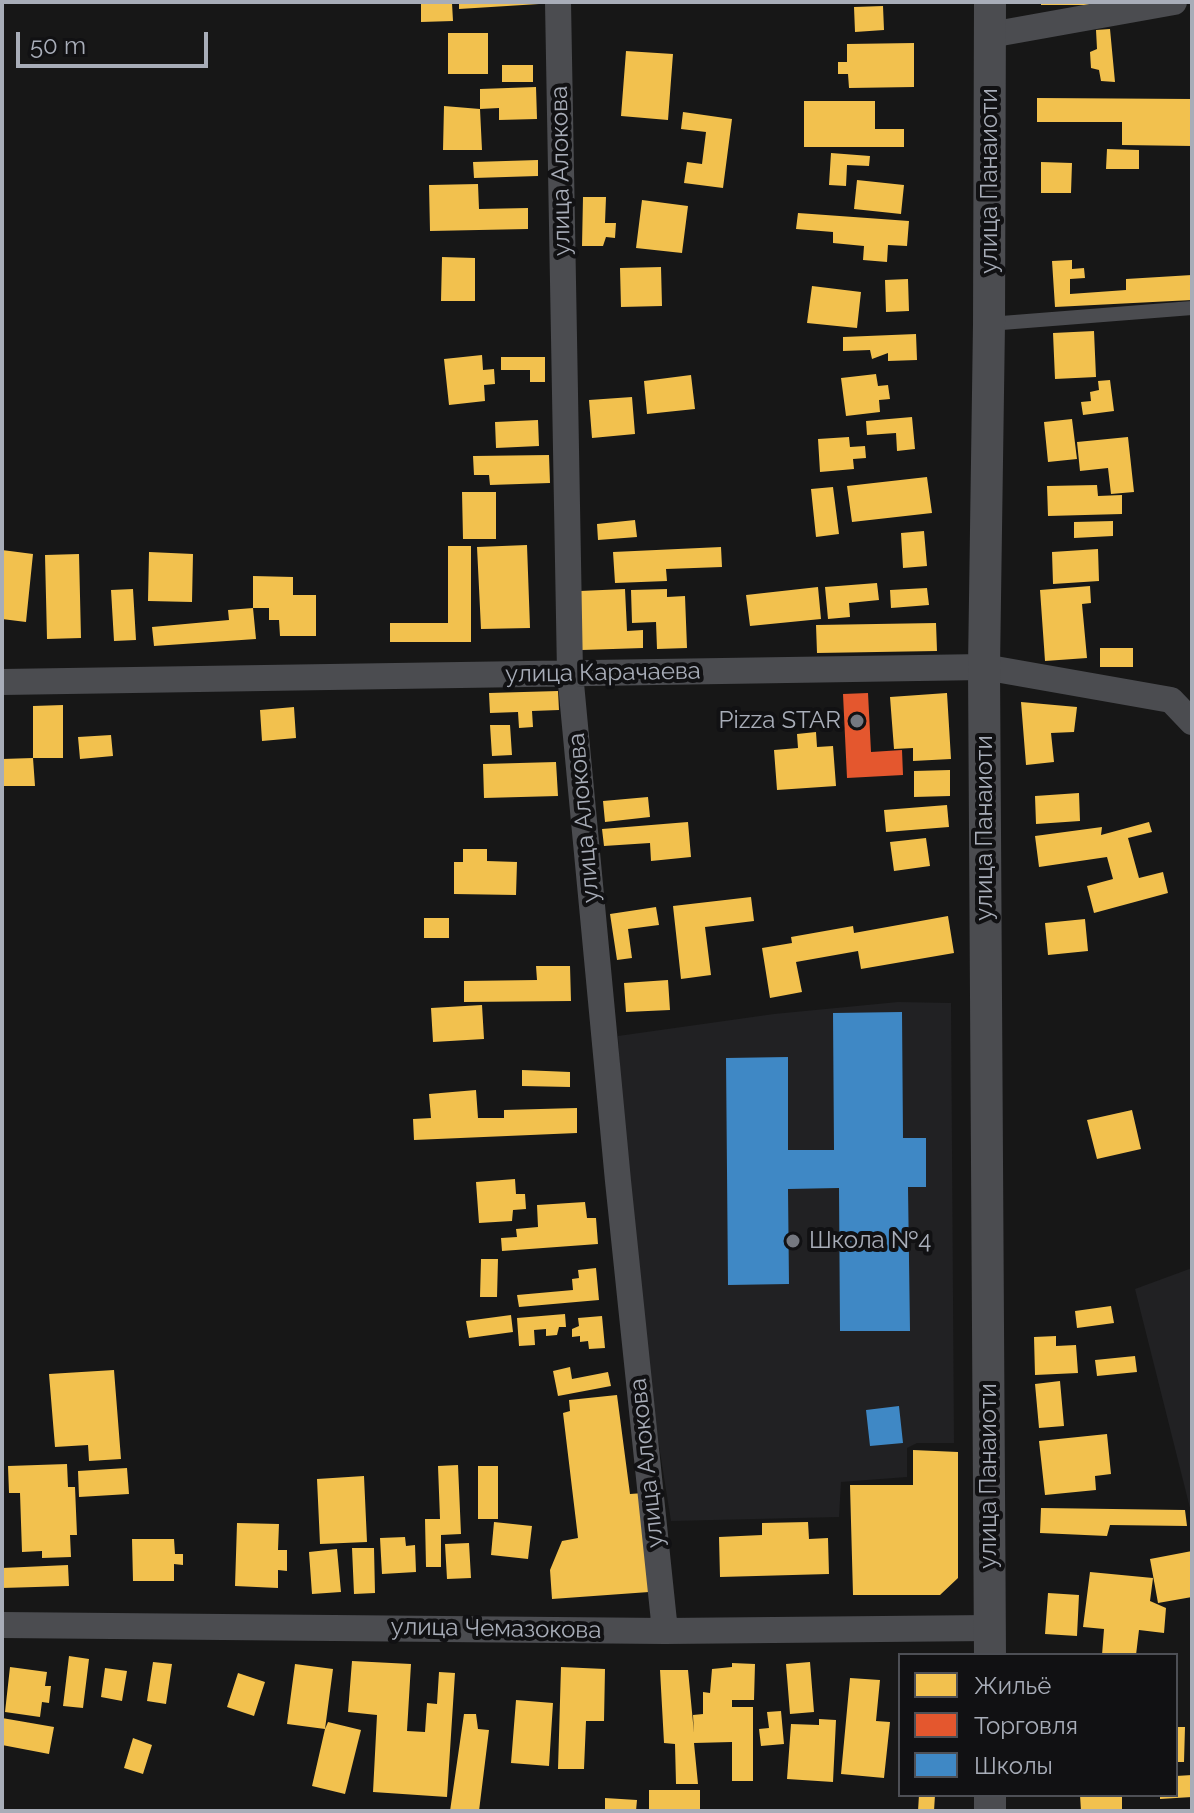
<!DOCTYPE html>
<meta charset="utf-8">
<style>
body{margin:0}
#map{position:relative;width:1194px;height:1813px;overflow:hidden;background:#171717;font-family:Raleway,sans-serif}
canvas{display:block}
.frame{position:absolute;inset:0;border:4px solid #a8adb8;pointer-events:none}
.legend{position:absolute;left:898px;top:1653px;width:280px;height:144px;box-sizing:border-box;background:#111113;border:2px solid #4d4f55;margin:0;padding:10px 14px;list-style:none;font-size:24px;color:#a8adb8}
.legend li{display:flex;align-items:center;gap:16px;height:40px}
.legend b{width:40px;border:2px solid #4d4f55}
.scale{position:absolute;left:16px;top:32px;width:192px;height:36px;box-sizing:border-box;border:4px solid #a8adb8;border-top:0;padding-left:10px;font-size:24px;line-height:28px;white-space:nowrap;color:#a8adb8;-webkit-text-stroke:6px #111113;paint-order:stroke}
</style>
<div id="map">
<canvas width="1194" height="1813"></canvas>
<div class="frame"></div>
<ul class="legend">
<li><b style="height:22px;background:#f2c14e"></b>Жильё</li>
<li><b style="height:22px;background:#e4572e"></b>Торговля</li>
<li><b style="height:22px;background:#3f88c5"></b>Школы</li>
</ul>
<div class="scale">50 m</div>
</div>
<script>
const g = document.querySelector('canvas').getContext('2d');
g.lineJoin = 'round';
function fill(path, color) {
  g.fillStyle = color;
  g.fill(path, 'evenodd');
}
function stroke(path, color, width, dash) {
  g.strokeStyle = color;
  g.lineWidth = width;
  g.lineCap = dash ? 'butt' : 'round';
  g.setLineDash(dash || []);
  g.stroke(path);
}
function write(font, color, halo, rows, align = 'center') {
  g.font = font + ' Raleway,sans-serif';
  g.lineWidth = 8;
  g.setLineDash([]);
  g.textBaseline = 'middle';
  g.strokeStyle = halo;
  g.fillStyle = color;
  for (const [text, x, y, turn = 0] of rows) {
    g.save();
    g.translate(x, y);
    g.rotate((+turn || 0) * Math.PI / 180);
    g.textAlign = isNaN(turn) ? turn : align;
    if (halo) g.strokeText(text, 0, 0);
    g.fillText(text, 0, 0);
    g.restore();
  }
}
const built = new Path2D(`
 M898 1002 951 1003 954 1443H917L907 1448V1477L841 1482 839 1517 671 1521 641 1333 624 1149 618 1036 774 1014Z
 M1192 1268V1516L1135 1289Z`);
const homes = new Path2D(`
 M459 2H539V4L459 9Z
 M1041 2H1089V5H1041Z
 M452 3 453 21 421 22V4Z
 M883 6 884 30 855 32 854 7Z
 M1110 29 1115 82 1101 81 1099 70 1091 68 1090 52 1097 49 1096 30Z
 M448 33H488V74H448Z
 M914 43V87L849 88 848 74H838V62H847V44Z
 M626 51 673 54 668 120 621 116Z
 M502 65H533V82H502Z
 M536 87 537 119 499 120V108L480 109V89Z
 M1037 98 1192 99V146L1122 145V122H1037Z
 M804 101H875V129H904V147H804Z
 M444 106 480 109 482 150H443Z
 M683 112 732 119 723 188 684 183 687 162 702 164 706 132 681 129Z
 M1107 149 1139 150V169H1106Z
 M831 153 870 156 869 166 847 165 846 186 829 185Z
 M538 160V176L474 178 473 162Z
 M1041 162 1072 163 1071 193H1041Z
 M857 180 904 185 901 214 854 209Z
 M478 184 479 209 528 208V229L430 231 429 185Z
 M583 197H606L605 223H616L615 238 606 237 603 246H582Z
 M642 200 688 206 682 253 636 248Z
 M798 213 909 221 907 246 888 245 887 262 863 260 864 246 833 243V232L796 229Z
 M442 257 475 258V301H441Z
 M1072 260V269L1084 268 1085 278 1070 279V294L1126 290V279L1192 275V300L1055 307 1052 261Z
 M661 267 662 306 621 307 620 268Z
 M908 279 909 311 886 312 885 280Z
 M812 286 861 292 857 328 807 323Z
 M1094 331 1096 377 1055 379 1053 333Z
 M916 334 917 360 888 361V353L872 359 870 350 843 351V337Z
 M482 355 483 370 494 369 495 384 484 385 485 401 449 405 444 359Z
 M501 357H545V382H530V370H501Z
 M876 374 878 386 888 385 890 399 879 400 880 412 846 416 841 378Z
 M691 375 695 409 647 414 644 381Z
 M1110 380 1114 411 1083 415 1081 402 1091 401 1090 392 1099 390 1098 381Z
 M632 397 635 434 592 438 589 400Z
 M912 417 915 449 897 451 896 433 867 435 866 421Z
 M1072 419 1077 459 1048 462 1044 422Z
 M538 420 539 446 496 448 495 422Z
 M849 437 850 447 865 446 866 458 853 459 854 469 820 472 818 439Z
 M1128 437 1134 492 1111 494 1108 468 1080 471 1077 442Z
 M549 455 550 483 490 485 489 475H474L473 456Z
 M927 477 932 513 852 522 847 486Z
 M1097 485 1098 496 1122 495V514L1048 516 1047 486Z
 M833 487 839 534 816 537 811 489Z
 M462 492H496V539H463Z
 M635 520 637 537 598 540 597 524Z
 M1113 521V536L1074 538V522Z
 M924 531 927 566 903 568 901 533Z
 M527 545 530 628 481 629 477 547Z
 M448 546H471V642H390V623H448Z
 M721 547 722 567 666 569 667 581 615 583 613 552Z
 M1098 549 1099 581 1053 584 1052 552Z
 M2 550 33 554 26 622 2 619Z
 M149 552 193 554 192 602 148 601Z
 M79 554 81 638 47 639 45 555Z
 M253 576 293 577V595H316V636H280L279 620H269V608H253L256 639 154 646 152 627 229 620 228 610 253 608Z
 M877 583 879 600 849 603 850 617 828 619 825 587Z
 M1090 586 1091 603 1082 604 1087 658 1045 661 1040 590Z
 M818 587 821 619 750 626 746 595Z
 M927 588 929 605 891 608 890 590Z
 M133 589 136 640 114 641 111 590Z
 M625 589 627 631 643 630V648L582 650 580 591Z
 M667 589V597L685 596 687 648 657 649 656 622 632 623 631 590Z
 M936 623 937 651 817 653 816 625Z
 M1100 648H1133V667H1100Z
 M558 691 559 710 532 711 533 727 519 728 518 712 490 713 489 693Z
 M947 693 951 759 913 761V748L894 749 890 697Z
 M1021 702 1077 707 1074 732 1051 733 1054 762 1026 765Z
 M63 705V758H33L35 786H2V759L33 758V706Z
 M294 707 296 738 262 741 260 710Z
 M490 725H510L512 755 492 756Z
 M816 732 817 747 833 746 836 786 777 790 774 750 798 748 797 734Z
 M111 735 113 756 80 759 78 737Z
 M556 762 558 796 484 798 483 764Z
 M950 770V796L914 797V771Z
 M1079 793 1080 821 1036 824 1035 796Z
 M648 797 650 817 605 822 603 801Z
 M947 805 949 827 886 832 884 810Z
 M688 822 691 857 651 861 650 843 604 846 602 829Z
 M1149 822 1152 832 1128 838 1139 878 1163 872 1168 893 1094 913 1087 886 1113 879 1107 857 1039 867 1035 836 1102 827 1101 835Z
 M926 838 930 866 894 871 890 842Z
 M463 849H487V861L517 862 516 895 454 894V862H463Z
 M751 897 754 921 705 927 711 975 681 979 673 906Z
 M656 907 659 925 628 929 632 958 617 960 610 914Z
 M948 916 954 953 861 969 858 951 796 962 802 992 770 998 762 948 792 943 791 937 853 926 854 933Z
 M424 918H449V938H424Z
 M1085 919 1088 951 1048 955 1045 923Z
 M536 966H570L571 1001 464 1002V981L537 980Z
 M668 980 670 1010 626 1012 624 983Z
 M482 1005 484 1039 433 1042 431 1008Z
 M522 1070 570 1072V1087L522 1086Z
 M476 1090 478 1118H504V1110L577 1108V1133L414 1140 413 1119 431 1118 429 1094Z
 M1132 1110 1141 1149 1097 1159 1087 1120Z
 M515 1179 516 1194H525L526 1209 513 1210 512 1221 479 1223 476 1182Z
 M585 1202 587 1218H596L598 1244 502 1251 501 1238 517 1237 516 1229 538 1227 537 1205Z
 M481 1259H498L497 1297H480Z
 M596 1268 599 1300 519 1307 517 1295 573 1290 572 1279 579 1278 578 1270Z
 M1111 1306 1114 1323 1077 1328 1075 1311Z
 M565 1314 566 1327H559L557 1335 546 1336V1329L534 1330 535 1345 519 1346 517 1318Z
 M511 1315 513 1332 469 1338 466 1321Z
 M602 1316 605 1348 589 1349 588 1341 580 1342V1336L572 1337V1329L579 1326 578 1318Z
 M1056 1336V1346L1076 1345 1078 1373 1035 1375 1034 1337Z
 M1135 1356 1137 1372 1097 1376 1095 1360Z
 M570 1367 572 1379 608 1372 611 1386 558 1396 553 1371Z
 M114 1370 121 1459 89 1461 88 1445 55 1447 49 1374Z
 M1060 1381 1064 1426 1039 1428 1035 1384Z
 M617 1395 630 1494 644 1493 649 1592 552 1599 550 1570 562 1541 578 1538 563 1413 570 1411 569 1400Z
 M1107 1434 1111 1474 1095 1476 1096 1490 1045 1495 1039 1441Z
 M913 1450 958 1452V1578L940 1595H853L850 1485H913Z
 M67 1464 68 1487H75L77 1535H70L71 1557 42 1558V1551L22 1552 20 1493H9L8 1466Z
 M458 1465 461 1534 441 1535V1567H426L425 1519H440L438 1466Z
 M478 1466H498V1519H478Z
 M127 1468 129 1494 79 1497 78 1471Z
 M364 1476 367 1542 320 1544 317 1479Z
 M1041 1508 1185 1510 1187 1526 1110 1525 1107 1536 1040 1533Z
 M494 1522 532 1526 528 1559 491 1555Z
 M808 1522 809 1539 828 1538 829 1574 720 1577 719 1537 762 1535V1523Z
 M237 1523 279 1524 278 1550H287V1571L278 1570V1588L235 1586Z
 M405 1537 406 1546 415 1545 416 1572 382 1574 380 1538Z
 M132 1539H174L175 1554H183V1565L174 1564V1581H133Z
 M469 1543 471 1578 447 1579 445 1544Z
 M352 1548H374L375 1593 354 1594Z
 M337 1549 341 1592 312 1594 309 1552Z
 M1192 1551V1597L1158 1603 1150 1559Z
 M68 1565 69 1586 2 1588V1568Z
 M1090 1572 1153 1578 1150 1601 1166 1608 1164 1633 1139 1630 1136 1655H1102L1104 1629 1083 1627Z
 M1048 1593 1079 1595 1077 1636 1045 1634Z
 M69 1656 89 1659 83 1708 63 1706Z
 M352 1661 411 1664 407 1731 425 1732 427 1703 437 1704 439 1672 455 1673 447 1797 373 1792 377 1715 348 1712Z
 M153 1662 172 1664 166 1704 147 1701Z
 M810 1662 814 1712 790 1714 786 1664Z
 M732 1663 755 1664 754 1700H732V1707H753V1781H732V1742L694 1743 698 1784H676L675 1744 664 1743 660 1670H688L694 1733 693 1715 703 1714V1692L710 1693 712 1669 732 1667Z
 M295 1664 333 1669 325 1729 328 1722 361 1730 345 1794 312 1786 325 1729 287 1724Z
 M10 1667 47 1672 45 1686H51L49 1703 42 1702 40 1717 5 1712Z
 M561 1667 605 1669 604 1721H586L584 1769H558Z
 M105 1668 127 1671 122 1701 101 1697Z
 M238 1673 265 1682 254 1716 227 1707Z
 M850 1678 880 1680 876 1721 890 1722 884 1778 841 1774Z
 M516 1700 553 1703 549 1766 511 1763Z
 M781 1711 784 1744 761 1746 759 1729 769 1728 767 1712Z
 M464 1714H476L478 1729 489 1730 479 1811H450Z
 M2 1718 54 1727 49 1754 2 1745Z
 M819 1719 836 1720 833 1782 787 1779 791 1724 819 1725Z
 M1176 1727H1185L1184 1762H1176Z
 M133 1738 152 1745 143 1774 124 1768Z
 M1192 1775V1797L1160 1799V1795H1176V1776Z
 M649 1790H700V1811H649Z
 M919 1795H935L934 1811H918Z
 M1080 1795H1122V1811H1081Z
 M605 1798 637 1800 636 1811H605Z`);
const shops = new Path2D(`
 M868 693 871 752 902 750 903 775 847 778 843 694Z`);
const schools = new Path2D(`
 M902 1012 903 1138H926V1187H908L910 1331H840L839 1188 788 1189 789 1284 728 1285 726 1058 788 1057V1150H834L833 1013Z
 M899 1406 903 1443 870 1446 866 1410Z`);
const service = new Path2D(`
 M989 324 1192 308`);
const minor = new Path2D(`
 M558 2 570 673 618 1181 665 1631
 M990 35 1174 2
 M2 682 984 667 1171 700 1192 722
 M2 1625 665 1631 990 1628`);
const tertiary = new Path2D(`
 M990 2 989 324 984 667 990 1655
 M990 1811V1795`);
const markers = [
 [857,721,8,"#757880"],
 [793,1241,8,"#757880"]
];
const streetNames = [
 ["улица Алокова",561,171,-91],
 ["улица Панаиоти",990,181,-90],
 ["улица Карачаева",603,673,-1],
 ["улица Алокова",584,818,-95],
 ["улица Панаиоти",985,828,-90],
 ["улица Алокова",647,1463,-96],
 ["улица Панаиоти",989,1476,-90],
 ["улица Чемазокова",496,1629,1]
];
const poiNames = [
 ["Pizza STAR",841,721],
 ["Школа №4",809,1241,"left"]
];
fill(built, '#212123');
fill(homes, '#f2c14e');
fill(shops, '#e4572e');
fill(schools, '#3f88c5');
stroke(service, '#4b4c50', 14);
stroke(minor, '#4b4c50', 26);
stroke(tertiary, '#4b4c50', 32);
for (const [x, y, r, color] of markers) {
  const dot = new Path2D();
  dot.arc(x, y, r, 0, 2 * Math.PI);
  g.fillStyle = color;
  g.fill(dot);
  stroke(dot, '#111113', 3);
}
write('24px', '#a8adb8', '#111113', streetNames);
write('24px', '#a8adb8', '#111113', poiNames, 'right');
</script>
